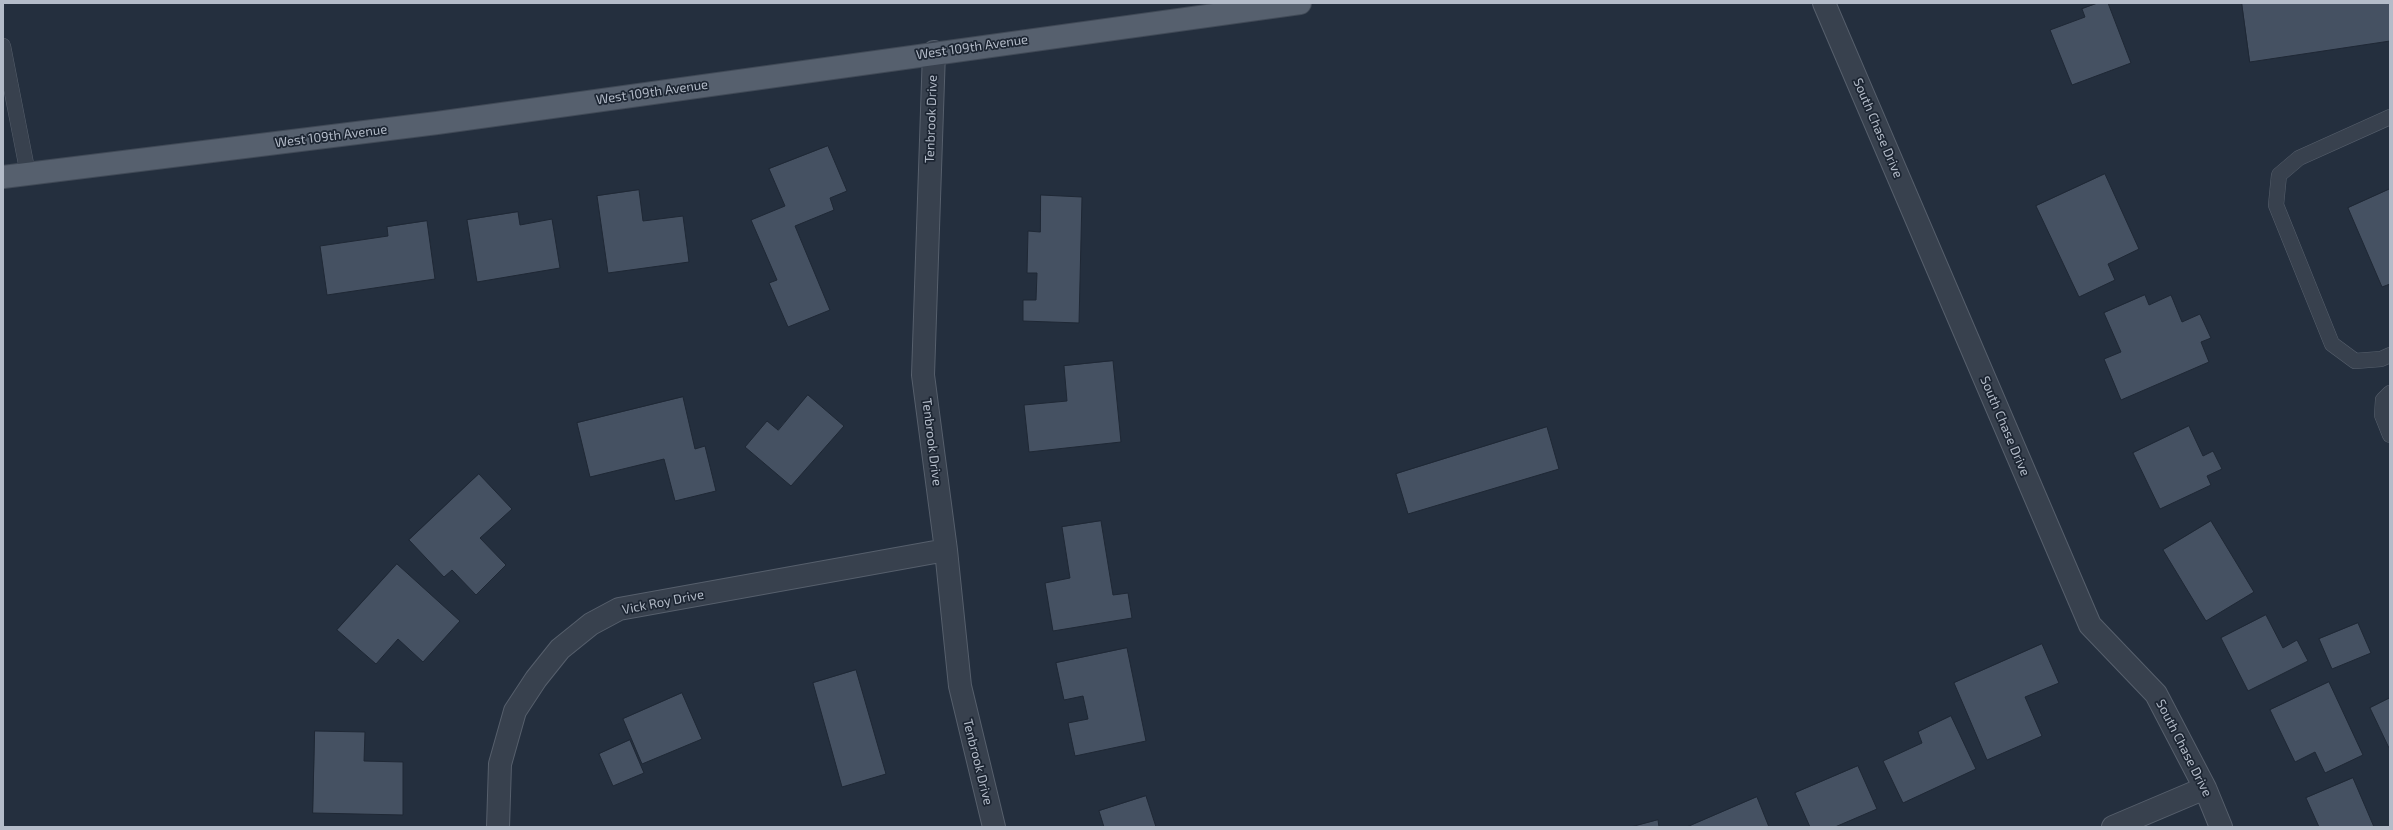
<!DOCTYPE html>
<style>
body{margin:0}
#map{position:relative;width:2393px;height:830px;overflow:hidden;background:#242f3e;font-family:"Exo 2",sans-serif}
canvas{display:block}
.frame{position:absolute;inset:0;border:4px solid #b4bcc9;pointer-events:none}
</style>
<div id="map">
<canvas width="2393" height="830"></canvas>
<div class="frame"></div>
</div>
<script>
const g = document.querySelector('canvas').getContext('2d');
g.lineJoin = 'round';
function fill(path, color) {
  g.fillStyle = color;
  g.fill(path, 'evenodd');
}
function stroke(path, color, width, dash) {
  g.strokeStyle = color;
  g.lineWidth = width;
  g.lineCap = dash ? 'butt' : 'round';
  g.setLineDash(dash || []);
  g.stroke(path);
}
function write(font, color, halo, rows, align = 'center') {
  g.font = font + ' "Exo 2",sans-serif';
  g.lineWidth = 3.5;
  g.setLineDash([]);
  g.textBaseline = 'middle';
  g.strokeStyle = halo;
  g.fillStyle = color;
  for (const [text, x, y, turn = 0] of rows) {
    g.save();
    g.translate(x, y);
    g.rotate((+turn || 0) * Math.PI / 180);
    g.textAlign = isNaN(turn) ? turn : align;
    if (halo) g.strokeText(text, 0, 0);
    g.fillText(text, 0, 0);
    g.restore();
  }
}
const building = new Path2D(`
 M2098 3H2108L2131 63 2072 85 2050 30 2085 17 2082 9Z
 M2242 3H2390V41L2250 62Z
 M828 146 847 191 830 198 834 210 795 226 830 310 788 327 769 283 777 280 751 220 785 206 769 169Z
 M2105 174 2139 249 2108 264 2115 280 2079 297 2036 206Z
 M2390 189V284L2382 287 2348 208Z
 M639 190 643 221 683 216 689 262 608 273 597 196Z
 M1041 195 1082 197 1079 323 1023 321V300H1036L1037 273H1027L1028 231 1040 232Z
 M518 212 520 225 552 219 560 268 477 282 467 220Z
 M427 221 435 279 327 295 320 246 388 236 387 227Z
 M2145 295 2149 305 2171 295 2182 322 2200 314 2211 338 2201 342 2209 362 2121 400 2104 359 2121 352 2104 313Z
 M1113 361 1121 442 1029 452 1024 405 1067 401 1064 366Z
 M808 395 844 426 791 486 745 447 767 421 778 430Z
 M683 397 695 449 705 446 716 491 675 501 664 459 590 477 577 423Z
 M2189 426 2203 456 2213 451 2222 469 2207 476 2211 485 2160 509 2133 453Z
 M1547 427 1559 469 1408 514 1396 474Z
 M479 474 512 509 480 538 506 565 476 595 452 570 444 577 409 540Z
 M1101 521 1113 595 1128 593 1132 618 1053 631 1045 583 1070 578 1062 527Z
 M2211 521 2254 592 2206 621 2163 550Z
 M397 564 460 621 423 662 398 639 376 664 337 630Z
 M2266 615 2283 648 2297 640 2308 661 2248 691 2221 638Z
 M2358 623 2371 653 2332 669 2319 639Z
 M2042 644 2059 683 2025 697 2042 736 1987 760 1954 683Z
 M1127 648 1146 741 1075 756 1068 723 1088 719 1083 696 1064 700 1056 663Z
 M856 670 886 774 842 787 813 683Z
 M2329 682 2363 755 2325 773 2315 752 2295 762 2270 710Z
 M682 693 702 739 642 764 623 719Z
 M2390 698V747L2389 748 2370 708Z
 M1951 716 1976 769 1903 803 1883 761 1922 743 1918 732Z
 M315 731 365 732 364 761 403 762V815L313 813Z
 M630 740 644 773 613 786 599 754Z
 M1858 766 1877 809 1835 827H1810L1795 793Z
 M2353 778 2374 827H2319L2306 798Z
 M1146 796 1156 827H1104L1099 811Z
 M1757 797 1769 827H1687Z
 M1658 820 1659 827H1631Z`);
const service = new Path2D(`
 M3 46 28 174
 M2390 117 2299 158 2279 175 2276 205 2332 344 2355 361 2381 359 2390 355
 M2390 393 2383 400 2382 415 2390 435`);
const minor = new Path2D(`
 M1824 3 2090 625 2156 694 2205 788 2221 827
 M934 52 923 375 946 550 960 686 994 827
 M498 827 500 764 515 711 536 679 560 649 591 624 619 609 946 550
 M2113 827 2205 788`);
const primary = new Path2D(`
 M3 177 437 123 1300 3`);
const streetNames = [
 ["West 109th Avenue",972,47,-8],
 ["West 109th Avenue",652,92,-8],
 ["Tenbrook Drive",931,119,-88],
 ["South Chase Drive",1878,128,67],
 ["West 109th Avenue",331,136,-7],
 ["South Chase Drive",2005,426,67],
 ["Tenbrook Drive",932,442,83],
 ["Vick Roy Drive",663,602,-11],
 ["South Chase Drive",2184,748,63],
 ["Tenbrook Drive",978,762,76]
];
fill(building, '#455162');
stroke(building, '#1f2835', 1);
stroke(service, '#565f6c', 16);
stroke(minor, '#565f6c', 24);
stroke(primary, '#414a57', 24);
stroke(service, '#38414e', 15);
stroke(minor, '#38414e', 22);
stroke(primary, '#56606e', 22);
write('13px', '#b4bcc9', '#1d2633', streetNames);
</script>
